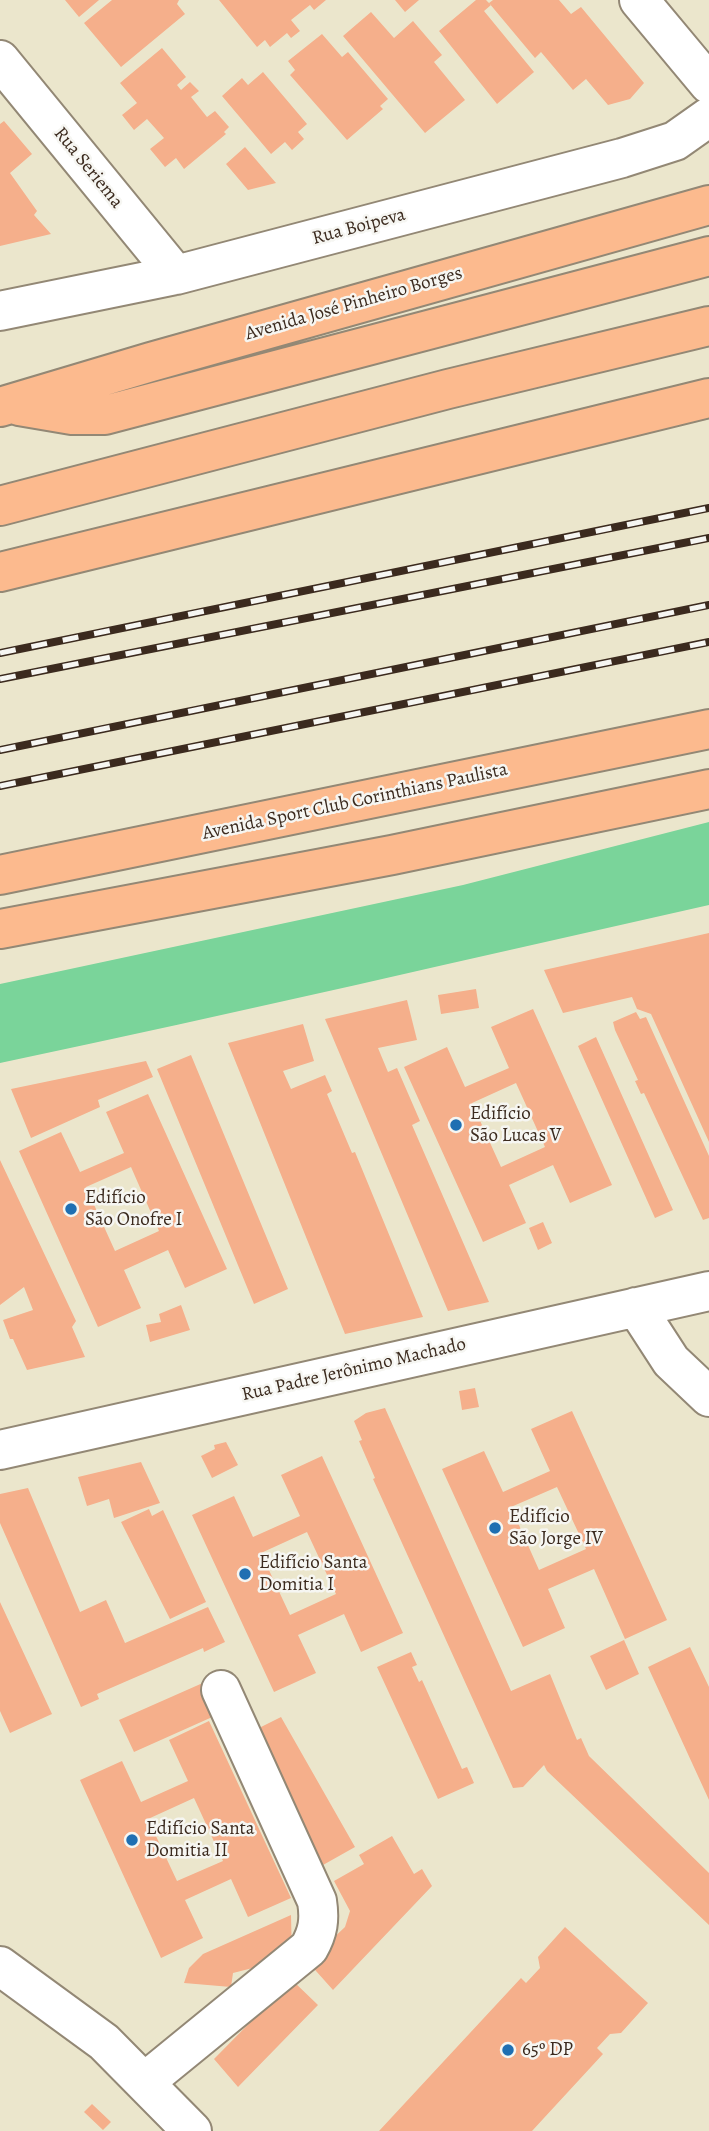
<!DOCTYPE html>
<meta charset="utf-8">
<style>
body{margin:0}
canvas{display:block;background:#ebe6cc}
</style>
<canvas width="709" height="2131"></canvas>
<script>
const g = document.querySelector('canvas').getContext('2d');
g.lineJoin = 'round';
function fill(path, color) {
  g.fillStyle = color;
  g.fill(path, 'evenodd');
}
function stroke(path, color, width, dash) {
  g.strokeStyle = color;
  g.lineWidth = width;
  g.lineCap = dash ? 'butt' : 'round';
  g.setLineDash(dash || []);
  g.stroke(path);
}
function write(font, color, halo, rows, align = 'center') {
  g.font = font + ' Alegreya,serif';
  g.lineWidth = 5;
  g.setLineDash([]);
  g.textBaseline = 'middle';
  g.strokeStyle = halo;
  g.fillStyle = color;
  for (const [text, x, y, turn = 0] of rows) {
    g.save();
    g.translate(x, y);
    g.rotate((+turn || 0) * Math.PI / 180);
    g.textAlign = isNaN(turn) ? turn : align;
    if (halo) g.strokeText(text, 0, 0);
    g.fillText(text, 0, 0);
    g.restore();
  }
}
const green = new Path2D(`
 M709 822V905C473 958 237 1013 0 1063V984L463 885Z`);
const building = new Path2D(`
 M65 0H99L79 17Z
 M112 0H179L177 4 185 14 121 67 84 23Z
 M219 0H326L314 10 310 5 291 20 300 31 291 38 287 33 270 47 265 40 257 47Z
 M395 0H419L405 12Z
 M476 0H486L491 5 484 11 534 72 497 104 439 31Z
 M493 0H559L571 14 581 7 644 83 630 99 608 105 586 79 573 90 541 52 535 58 489 3Z
 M371 12 394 38 413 21 442 55 434 62 465 100 425 133 343 36Z
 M322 34 342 57 348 52 388 99 380 106 383 109 347 140 290 75 295 70 288 61Z
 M162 48 186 77 177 85 181 90 190 82 199 91 191 97 207 117 215 111 229 127 224 132 226 134 184 169 176 158 165 167 150 149 164 138 147 119 134 130 122 115 137 103 120 83Z
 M263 72 307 124 298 132 304 139 292 150 285 142 271 154 222 96 242 78 248 85Z
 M4 121 32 154 10 173 37 211 34 215 51 234 0 246V124Z
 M245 147 276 183 248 190 226 164Z
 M709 933V1142L651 1014 637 1009 632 997 563 1013 544 970Z
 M476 989 479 1008 441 1014 438 995Z
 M407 1000 417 1040 378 1048 388 1072 397 1068 420 1121 412 1125 489 1302 448 1311 325 1019Z
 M533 1009 612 1185 570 1203 553 1165 509 1185 526 1223 483 1242 404 1067 447 1047 465 1087 509 1068 491 1027ZM516 1083 545 1147 501 1167 472 1103Z
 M636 1012 640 1019 646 1017 709 1156V1218L703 1220 644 1093 641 1094 635 1081 638 1080 615 1030 613 1022Z
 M303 1024 314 1061 283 1071 291 1089 325 1075 332 1091 327 1094 352 1153 355 1152 423 1317 345 1334 228 1043Z
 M596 1037 673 1210 655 1218 578 1046Z
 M191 1055 288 1289 254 1304 157 1069Z
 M146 1061 153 1077 98 1100 100 1107 31 1138 11 1089Z
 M148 1094 227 1269 185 1288 168 1250 124 1270 141 1308 98 1327 19 1151 61 1132 80 1172 124 1153 106 1112ZM131 1167 159 1231 115 1251 86 1187Z
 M0 1160 76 1321 72 1327 85 1357 27 1370 13 1339H10L3 1320 33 1310 24 1287 0 1305Z
 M543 1222 552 1243 538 1250 529 1228Z
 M181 1305 190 1330 150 1342 146 1325 161 1322 159 1314Z
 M475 1388 479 1407 462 1410 459 1391Z
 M385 1408 511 1691 550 1674 577 1740 581 1738 589 1756 709 1873V1925L547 1771 544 1765 523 1787 513 1788 373 1479 375 1478 359 1441 362 1440 354 1421 366 1413Z
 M572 1411 667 1620 625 1639 594 1569 548 1589 565 1628 523 1647 442 1469 484 1451 503 1492 550 1471 531 1429ZM557 1487 586 1549 539 1570 511 1507Z
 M226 1442 238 1465 212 1478 201 1456 215 1449 214 1445Z
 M322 1456 403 1633 361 1652 344 1614 298 1635 316 1673 274 1692 192 1515 234 1496 253 1537 300 1516 281 1475ZM307 1532 336 1594 290 1615 261 1553Z
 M141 1462 160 1503 114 1518 109 1499 87 1506 78 1477Z
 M28 1488 80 1612 106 1600 125 1643 208 1607 225 1642 204 1652 203 1648 97 1694 99 1699 81 1707 0 1523V1494Z
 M149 1509 152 1516 163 1510 206 1602 170 1619 121 1522Z
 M0 1602 52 1714 10 1733 0 1711Z
 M624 1640 639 1674 606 1690 590 1656Z
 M690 1647 709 1687V1800L648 1667Z
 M411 1652 417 1665 412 1667 419 1682 422 1680 462 1769 467 1767 474 1783 438 1799 377 1667Z
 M205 1682 219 1714 134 1752 119 1720Z
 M281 1717 355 1847 323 1865 284 1798 253 1731Z
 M209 1721 291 1898 248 1917 231 1879 185 1900 203 1938 161 1958 80 1780 122 1761 141 1802 188 1781 169 1740ZM194 1798 223 1861 177 1881 148 1819Z
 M392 1836 414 1874 422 1869 432 1886 333 1990 308 1962 345 1927 350 1911 334 1881 364 1864 359 1855Z
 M291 1915 292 1958 233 1973 231 1987 184 1983 189 1968 203 1954Z
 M565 1927 648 2003 621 2033 610 2034 597 2048 603 2054 532 2131H379L521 1978 526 1983 540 1968 538 1957Z
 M292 1980 318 2005 238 2087 214 2059Z
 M92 2104 111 2122 103 2130 84 2112Z`);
const minor = new Path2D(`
 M639 0 709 84
 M0 60 176 275
 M0 311 176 275 622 158 675 141 709 117
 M636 1307 671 1361 709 1397
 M0 1450 709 1291
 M0 1966 104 2042 192 2131
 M146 2081 309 1948C318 1932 320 1920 317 1901L221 1690`);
const major = new Path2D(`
 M19 406 72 415H105L709 256
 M0 407 151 362 709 205
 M0 506 448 389 709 326
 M0 572 709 398`);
const highway = new Path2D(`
 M0 875 709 729
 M0 929 392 855 709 789`);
const rail = new Path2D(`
 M0 653 709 508
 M0 679 709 538
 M0 750 709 605
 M0 786 709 642`);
const markers = [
 [456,1125,7,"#1f6fb2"],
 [71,1209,7,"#1f6fb2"],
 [495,1528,7,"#1f6fb2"],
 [245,1574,7,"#1f6fb2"],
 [132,1840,7,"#1f6fb2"],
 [508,2050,7,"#1f6fb2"]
];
const streetNames = [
 ["Rua Seriema",88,168,51],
 ["Rua Boipeva",359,227,-15],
 ["Avenida José Pinheiro Borges",354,304,-16],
 ["Avenida Sport Club Corinthians Paulista",355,802,-12],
 ["Rua Padre Jerônimo Machado",354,1370,-13]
];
const poiNames = [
 ["Edifício",470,1114],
 ["São Lucas V",470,1136],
 ["Edifício",85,1198],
 ["São Onofre I",85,1220],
 ["Edifício",509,1517],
 ["São Jorge IV",509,1539],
 ["Edifício Santa",259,1563],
 ["Domitia I",259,1585],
 ["Edifício Santa",146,1829],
 ["Domitia II",146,1851],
 ["65º DP",522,2050]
];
fill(green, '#7ad49a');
fill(building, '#f5af8b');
stroke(minor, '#938875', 42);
stroke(major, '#938875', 42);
stroke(highway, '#938875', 42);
stroke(minor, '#fff', 38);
stroke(major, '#fcba8e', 38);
stroke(highway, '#fcba8e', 38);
stroke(rail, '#3b2a1e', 8);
stroke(rail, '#f6f6f2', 5, [16]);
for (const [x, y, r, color] of markers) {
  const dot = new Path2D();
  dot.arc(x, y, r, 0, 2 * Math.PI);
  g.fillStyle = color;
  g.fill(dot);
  stroke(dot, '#f6f6f2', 2.5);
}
write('19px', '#3b2a1e', '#f6f6f2', streetNames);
write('19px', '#3b2a1e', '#f6f6f2', poiNames, 'left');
</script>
